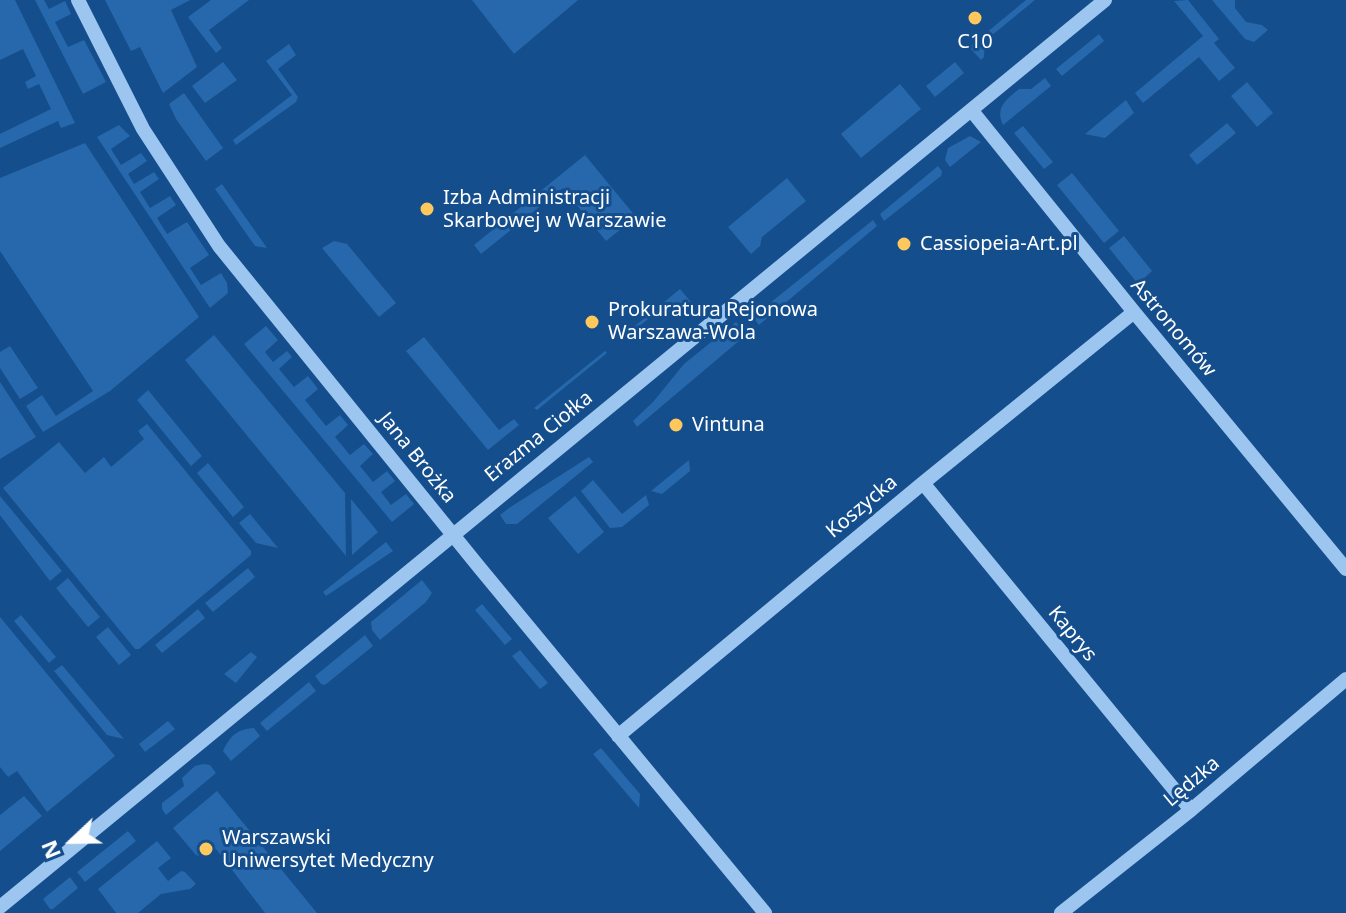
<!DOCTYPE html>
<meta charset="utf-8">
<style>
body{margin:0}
#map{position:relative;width:1346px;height:913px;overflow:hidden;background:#144e8c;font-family:"Noto Sans",sans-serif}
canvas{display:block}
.north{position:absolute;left:32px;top:801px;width:80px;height:80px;-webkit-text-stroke:6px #144e8c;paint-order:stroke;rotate:248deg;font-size:22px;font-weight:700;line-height:32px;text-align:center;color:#fff}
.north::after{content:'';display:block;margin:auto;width:28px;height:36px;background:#fff;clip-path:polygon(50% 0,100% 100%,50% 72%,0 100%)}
</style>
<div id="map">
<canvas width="1346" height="913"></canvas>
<div class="north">N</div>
</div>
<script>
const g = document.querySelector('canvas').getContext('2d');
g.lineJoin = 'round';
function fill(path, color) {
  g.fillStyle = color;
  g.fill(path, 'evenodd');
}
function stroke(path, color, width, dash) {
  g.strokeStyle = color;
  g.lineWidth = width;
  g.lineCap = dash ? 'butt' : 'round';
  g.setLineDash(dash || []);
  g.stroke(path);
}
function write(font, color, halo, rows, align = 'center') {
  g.font = font + ' "Noto Sans",sans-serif';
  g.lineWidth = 6;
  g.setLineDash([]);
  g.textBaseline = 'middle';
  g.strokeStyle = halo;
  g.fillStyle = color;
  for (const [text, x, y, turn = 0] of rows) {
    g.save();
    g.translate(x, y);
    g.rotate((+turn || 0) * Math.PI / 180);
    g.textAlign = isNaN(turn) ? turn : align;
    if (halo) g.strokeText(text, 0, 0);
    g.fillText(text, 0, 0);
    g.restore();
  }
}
const green = new Path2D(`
 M0 0H15L75 123 61 128 58 121 0 148V134L51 109 39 84 28 89 25 82 36 76 23 49 0 60Z
 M35 0H44L49 9 65 1 71 14 55 22 68 47 84 40 106 82 83 94Z
 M105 0H190L171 10 197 67 163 93 140 47 131 51Z
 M211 0H249L209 30 222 48 216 53 188 17Z
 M472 0H578L514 54Z
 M1026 0H1035L985 41 984 57 981 60 969 47Z
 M1188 0 1219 39 1214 43 1235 68 1219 81 1199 57 1143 103 1135 93 1203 36 1174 1Z
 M1212 0H1235V8L1246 22 1262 25 1268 30 1254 42 1245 39Z
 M1099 34 1104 41 1062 76 1056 69Z
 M289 44 296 55 278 69 298 97 296 102 236 145 233 140 292 95 266 61Z
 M223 62 237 80 205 103 192 86Z
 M955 62 964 73 935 97 926 86Z
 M1045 78 1051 86 1003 125C995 107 1006 100 1019 89H1031Z
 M1247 82 1273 113 1257 127 1231 96Z
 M900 84 921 109 861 158 841 134Z
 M184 93 223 148 206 161 176 119 169 104Z
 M1126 100 1134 113 1105 138 1085 134Z
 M1227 123 1236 133 1197 165 1189 155Z
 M119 125 130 136 111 149 121 165 141 153 147 161 128 174 134 184 154 172 159 179 140 192 150 208 170 196 176 205 157 218 167 234 187 222 209 255 190 268 201 285 221 273 227 283 228 293 210 308 97 137Z
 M1023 126 1053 162 1044 169 1014 133Z
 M970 136 981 142 950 167 945 160 948 148Z
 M85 143 199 317 110 391 43 432 26 406 42 395 56 416 93 391 0 251V178Z
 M585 155 636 217 606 241 563 188 481 254 474 245Z
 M938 166 942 171 941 176 884 221 880 214Z
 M1072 173 1119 231 1104 243 1057 185Z
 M787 178 806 201 762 237 760 246 751 254 728 227Z
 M222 184 267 248 255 246 215 189Z
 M873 220 877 226 759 325 748 311 756 305 770 303Z
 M1124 236 1152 271 1138 284 1109 248Z
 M334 241 347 244 396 303 379 317 322 248Z
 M680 289 691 302 675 315H653L621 341 619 339Z
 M736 322 746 335 637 427 633 421 653 402 684 364Z
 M266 326 278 340 265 352 273 362 287 351 292 357 279 369 294 387 308 376 318 389 305 400 326 426 340 415 348 425 335 437 350 455 364 444 373 454 360 466 373 482 387 471 395 481 381 492 391 505 406 494 414 504 392 522 244 344Z
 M214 335 345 493 346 556 185 360Z
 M424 337 499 430 514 419 519 425 488 450 406 351Z
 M10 346 38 388 20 399 0 368V352Z
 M605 351 607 353 537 410 534 408Z
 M0 382 36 437 0 459Z
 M148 390 202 456 191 466 137 400Z
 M147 424 251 551V555L139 649H135L3 488 59 442 85 473 104 457 111 467 144 439 138 431Z
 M589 457 593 462 517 524H506L500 515 509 508Z
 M689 460 690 471 662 494 651 491Z
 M208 463 244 507 233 517 197 473Z
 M593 480 622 514 646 495 649 505 622 527 610 528 581 491Z
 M0 496 62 571 50 581 0 515Z
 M575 496 604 532 578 554 548 518Z
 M351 499 378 532 352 555Z
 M250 514 278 548 256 543 239 523Z
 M386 542 393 551 326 596 323 592Z
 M248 568 255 577 213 612 205 603Z
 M68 578 100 617 88 627 56 588Z
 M422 580 432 593 426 602 380 640 372 630 371 622Z
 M482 604 512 639 505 645 475 610Z
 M198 609 205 618 162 653 155 645Z
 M21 615 56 657 49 663 14 621Z
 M0 617 115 756 47 812 17 771 8 777 0 767Z
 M108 627 131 655 119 665 96 637Z
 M365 635 373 646 325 685 321 684 315 676Z
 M520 650 548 683 540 689 512 656Z
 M251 652 257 657 236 683 224 674Z
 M62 665 124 739 107 735 54 671Z
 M309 682 316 691 267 731 260 723Z
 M168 721 175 729 145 752 139 744Z
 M254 728 260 736 231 761 223 751C230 736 237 729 254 728Z
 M601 748 640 794 639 808 593 754Z
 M203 764 210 765 216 773 166 815 162 809V803L184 786 182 778 195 766Z
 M217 791 231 808 317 913H265L216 849 204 857 196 855 173 828Z
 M24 796 42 816 0 851V815Z
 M128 831 136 841 85 882 77 872Z
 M157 841 171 858 158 868 168 881 181 871 185 872 196 884 190 889 161 894 138 913H116L98 889Z
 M70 877 78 888 53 909H50L43 899Z`);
const minor = new Path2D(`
 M78 0 143 129 219 246 479 567 765 913
 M972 111 1134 312 1346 569
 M923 483 1191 810
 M618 736 923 483 1134 312
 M0 907 1105 0
 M1061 913 1191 810 1346 679`);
const markers = [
 [975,18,8,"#ffc85c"],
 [427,209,8,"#ffc85c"],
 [904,244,8,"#ffc85c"],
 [592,322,8,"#ffc85c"],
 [676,425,8,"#ffc85c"],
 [206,849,8,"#ffc85c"]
];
const poiNames = [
 ["C10",975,42,"center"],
 ["Izba Administracji",443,198],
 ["Skarbowej w Warszawie",443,221],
 ["Cassiopeia-Art.pl",920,244],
 ["Prokuratura Rejonowa",608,310],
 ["Warszawa-Wola",608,333],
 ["Vintuna",692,425],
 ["Warszawski",222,838],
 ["Uniwersytet Medyczny",222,861]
];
const streetNames = [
 ["Astronomów",1173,328,50],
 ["Erazma Ciołka",539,437,-39],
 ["Jana Brożka",417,458,51],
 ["Koszycka",862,507,-40],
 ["Kaprys",1072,634,51],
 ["Lędzka",1192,782,-40]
];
fill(green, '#2668ab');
stroke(minor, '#9cc6f0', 14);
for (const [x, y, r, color] of markers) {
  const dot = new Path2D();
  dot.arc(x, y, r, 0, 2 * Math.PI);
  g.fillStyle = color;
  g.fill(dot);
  stroke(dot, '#144e8c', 3);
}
write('20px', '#fff', '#144e8c', poiNames, 'left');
write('20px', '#fff', '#144e8c', streetNames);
</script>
